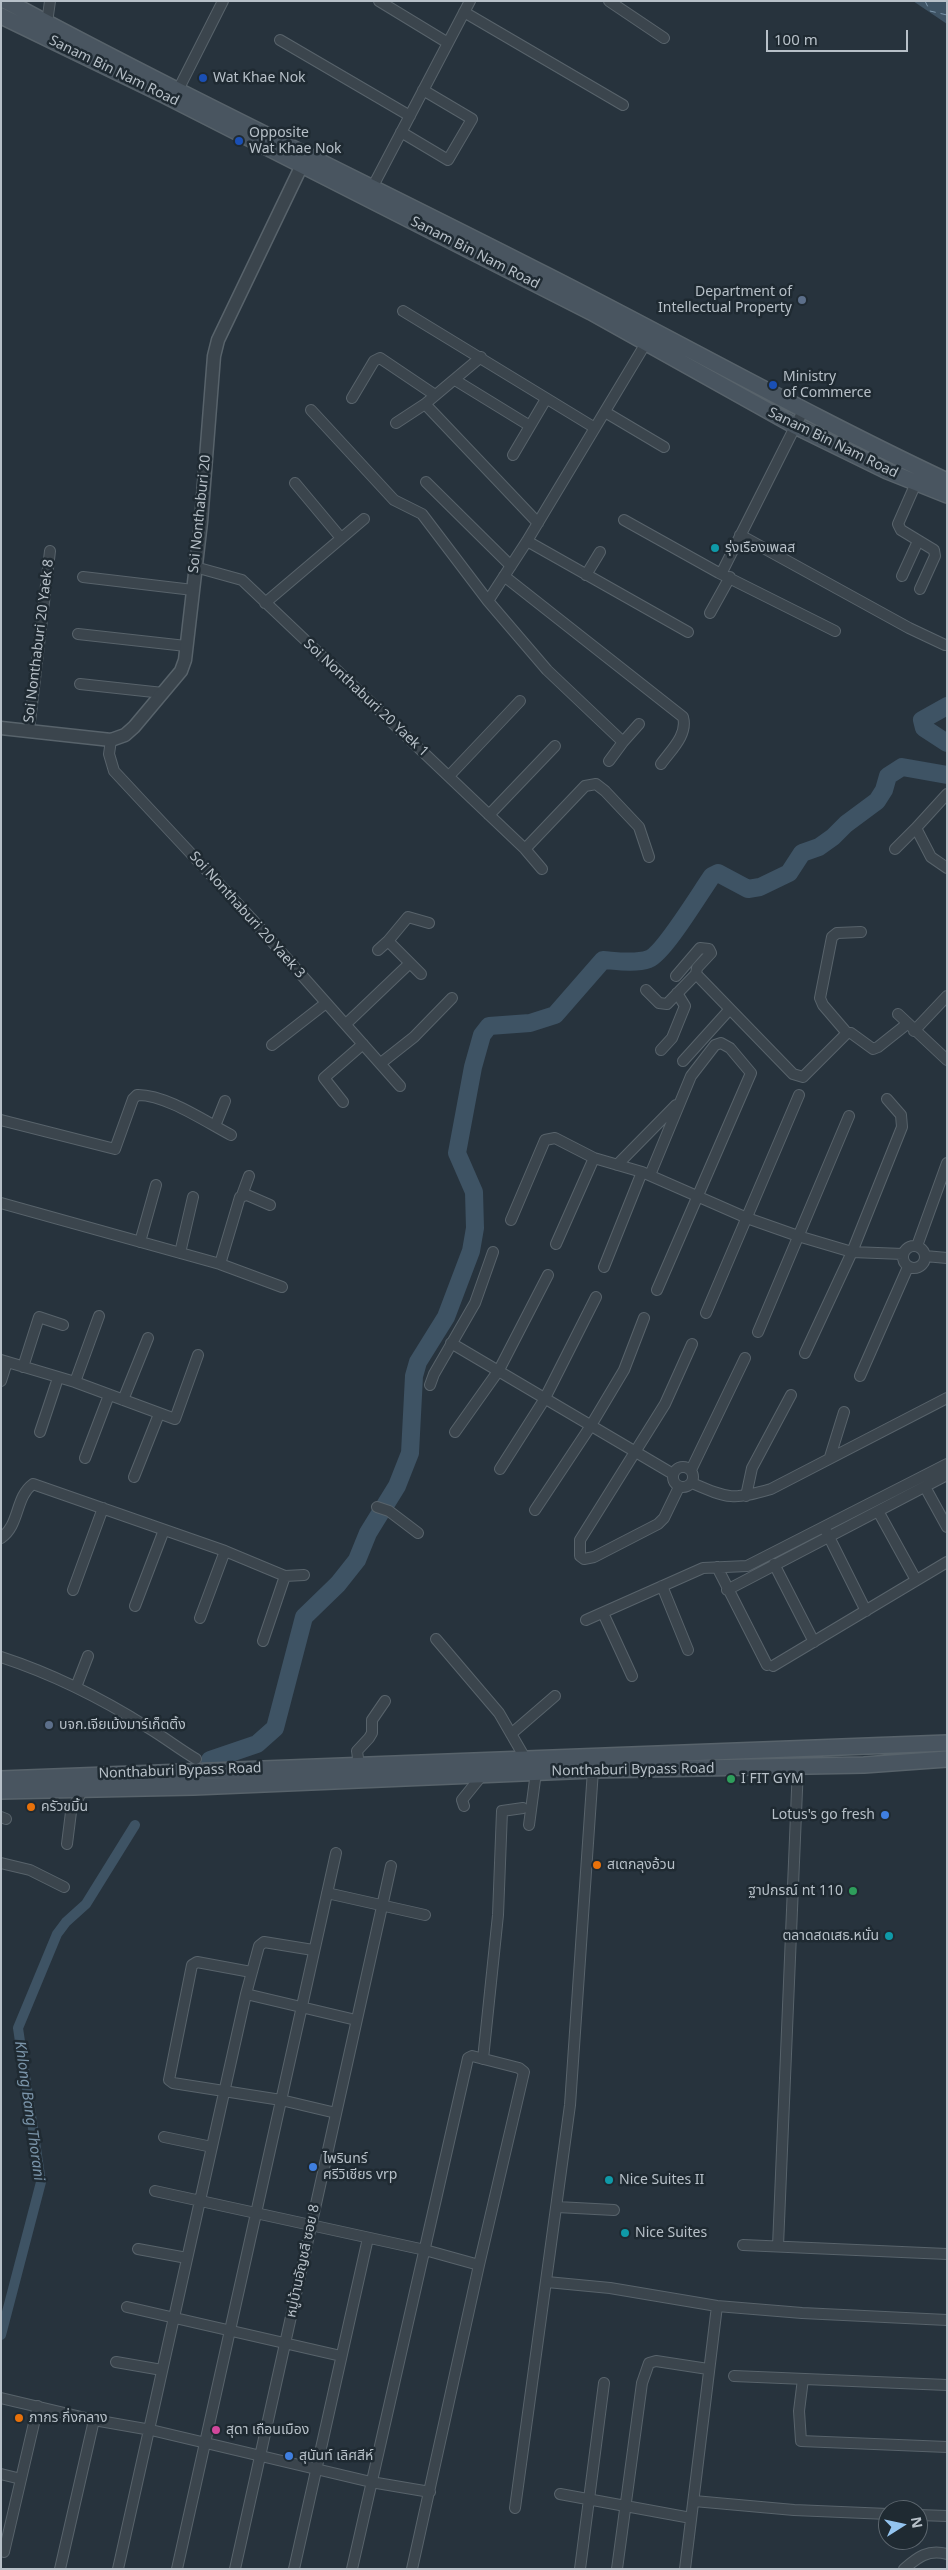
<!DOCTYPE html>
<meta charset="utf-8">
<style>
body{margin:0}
#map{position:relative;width:948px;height:2570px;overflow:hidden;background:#27333d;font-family:"Noto Sans",sans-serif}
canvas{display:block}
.frame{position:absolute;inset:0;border:2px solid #b7c0c8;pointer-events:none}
.north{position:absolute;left:878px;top:2500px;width:50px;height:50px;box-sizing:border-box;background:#1f2a32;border:1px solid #5c666e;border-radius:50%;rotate:80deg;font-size:14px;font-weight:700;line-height:20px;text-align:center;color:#b7c0c8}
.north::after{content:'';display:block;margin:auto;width:18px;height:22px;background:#94c4ef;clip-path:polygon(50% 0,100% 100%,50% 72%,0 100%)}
.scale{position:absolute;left:766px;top:30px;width:142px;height:22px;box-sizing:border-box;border:2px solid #b7c0c8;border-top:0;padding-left:6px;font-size:15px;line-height:18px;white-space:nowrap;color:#b7c0c8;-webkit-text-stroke:4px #1f2a32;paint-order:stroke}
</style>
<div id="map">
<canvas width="948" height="2570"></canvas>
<div class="frame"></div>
<div class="north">N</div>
<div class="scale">100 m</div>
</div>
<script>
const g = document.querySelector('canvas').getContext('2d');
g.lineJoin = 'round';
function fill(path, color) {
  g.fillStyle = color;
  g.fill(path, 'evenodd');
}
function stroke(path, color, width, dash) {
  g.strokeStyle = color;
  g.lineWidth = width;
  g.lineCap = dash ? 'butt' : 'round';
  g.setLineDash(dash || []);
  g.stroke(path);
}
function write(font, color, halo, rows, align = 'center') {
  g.font = font + ' "Noto Sans","Noto Sans Thai",sans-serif';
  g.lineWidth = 5;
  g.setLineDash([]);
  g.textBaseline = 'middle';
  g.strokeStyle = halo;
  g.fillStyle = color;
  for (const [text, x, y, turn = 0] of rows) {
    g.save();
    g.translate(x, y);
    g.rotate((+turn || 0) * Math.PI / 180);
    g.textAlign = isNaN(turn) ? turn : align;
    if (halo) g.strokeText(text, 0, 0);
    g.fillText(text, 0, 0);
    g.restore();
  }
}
const water = new Path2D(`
 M913 1H947V24Z`);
const canal = new Path2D(`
 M1 2335 41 2182 18 2028 57 1934 66 1922 86 1904 135 1825`);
const river = new Path2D(`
 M947 706 922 720 924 728 947 743
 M210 1760 257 1744 275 1728 304 1617 338 1584 357 1560 368 1533 397 1486 410 1453 414 1376 418 1362 446 1317 471 1251 475 1228 474 1192 457 1153 473 1067 482 1035 489 1026 530 1023 555 1015 603 960C617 961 635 964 649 959 664 953 700 893 712 876L718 873 748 889 760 887 789 873 802 853 819 847 833 837 846 824 877 801 884 790 888 776 902 767 947 775`);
const ferry = new Path2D(`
 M925 1 930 11 947 15`);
const minor = new Path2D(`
 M379 1 448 43
 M609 1 664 38
 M464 12 623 105
 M47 23 50 1
 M280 40 410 116
 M175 96 223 1
 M401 132 448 160 472 119 423 90
 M372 188 470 1
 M403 311 595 428
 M455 380 530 426
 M352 398 374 361 380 358 435 395
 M425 404 538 523
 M311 410 394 500 422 514 488 601 547 670 623 742 639 724
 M605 412 664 447
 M396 423 425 404 481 357
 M513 455 546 399
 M426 482 511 566
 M295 483 341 538
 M916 483 898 524 901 530 934 550 935 556 920 589
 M624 520 719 573 835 631
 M740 535 909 628 945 645
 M527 541 688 632
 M195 567 242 580 525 849 542 869
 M722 572 804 409
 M586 575 600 552
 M504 576 683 717C688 735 671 750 661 764
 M902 576 918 541
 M83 577 193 590
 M488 601 527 541 646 343
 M265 603 364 519
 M710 613 730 577
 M78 634 186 646
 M80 684 163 693
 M29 730 50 551
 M111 740 109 754 114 771 251 918 400 1086
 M609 761 623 742
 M449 776 520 701
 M947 794 916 828 931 857 947 868
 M489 815 555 746
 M525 849 585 786 596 784 605 791 639 827 649 857
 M895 849 916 828
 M388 941 408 917 429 923
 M378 950 388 941 421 974
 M676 976 700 948 709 949 711 953 697 968 696 974 793 1074 803 1077 847 1033H851L873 1049 878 1047 907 1024
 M646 990 659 1003 667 1004 696 974
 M898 1014 947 1060
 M346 1024 410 963
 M914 1031 947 996
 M847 1033 823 1005 820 998 832 937 837 933 861 932
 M272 1045 326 1003
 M661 1050 672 1038 685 1006 677 993
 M683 1061 730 1009
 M381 1063 414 1037 452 998
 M343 1102 324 1078 363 1044
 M1 1120 115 1149 133 1099 137 1095C165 1094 206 1122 231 1135
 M215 1126 225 1101
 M617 1165 676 1105
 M650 1175 691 1076 715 1045 721 1043 730 1048 751 1073 657 1290
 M242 1195 249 1176
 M1 1203 220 1264 282 1287
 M511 1220 545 1140 555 1138 594 1158 642 1172 747 1218 798 1236 852 1252 903 1254
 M140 1242 156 1185
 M556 1244 594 1158
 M903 1257a11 11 0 1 1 22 0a11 11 0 1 1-22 0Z
 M917 1246 947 1163
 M180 1253 193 1197
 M925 1256 947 1258
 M220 1264 240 1197 247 1195 270 1205
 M604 1267 642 1172
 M706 1313 799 1095
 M758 1332 849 1116
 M451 1343 673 1474
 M805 1353 852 1252 902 1127 901 1115 887 1099
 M1 1360 75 1382 175 1419 198 1355
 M23 1367 39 1317 63 1325
 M860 1376 908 1267
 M1 1381 7 1362
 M75 1382 99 1316
 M430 1385 434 1374 475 1303 493 1252
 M123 1400 148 1338
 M40 1432 58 1378
 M455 1432 499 1370 548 1275
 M830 1457 844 1412
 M85 1458 109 1395
 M673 1477a10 10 0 1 1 20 0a10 10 0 1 1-20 0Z
 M500 1469 544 1400 596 1297
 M691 1470 745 1358
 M134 1477 159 1414
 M692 1483C729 1499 733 1500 771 1489L947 1398
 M679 1487 664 1518 658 1524 594 1557 584 1559 580 1556V1540L665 1404 692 1344
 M925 1487 947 1527
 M746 1496 752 1468 791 1395
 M377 1507 389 1511 418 1533
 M535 1510 590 1427 624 1370 644 1318
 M878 1511 916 1580
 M826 1531 866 1611
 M1 1538C20 1525 15 1497 33 1484L225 1551 285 1576 263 1641
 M774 1564 814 1642
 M717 1567 767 1665
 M285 1576 304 1575
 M662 1586 688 1650
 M73 1590 103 1508
 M727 1590 947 1475
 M135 1606 164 1530
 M603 1613 632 1676
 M200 1618 225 1551
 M586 1620 703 1568 747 1566 947 1464
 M436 1639 499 1713 525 1758
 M1 1657C53 1674 101 1698 147 1727 164 1737 179 1749 196 1759
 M773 1666 947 1562
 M76 1687 88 1656
 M511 1734 555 1696
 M359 1765 357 1751 369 1738 372 1733V1720L385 1701
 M464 1806 462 1800 483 1774
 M1 1817 6 1819
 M529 1825 536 1772
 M67 1844 71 1812 83 1789
 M1 1863 30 1870 64 1887
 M327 1893 425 1915
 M251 1972 197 1962 192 1965 169 2080 173 2083 281 2100 336 2113
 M246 1994 356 2020
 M483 2059 498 1915 502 1811 523 1808
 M164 2137 212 2147
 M155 2191 425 2250 479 2265
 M557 2207 614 2210
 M743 2245 947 2254
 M778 2246 798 1766
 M138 2249 187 2258
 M547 2282 610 2288 717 2306 802 2313 947 2320
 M127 2307 341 2356
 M116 2362 162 2370
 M734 2376 947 2385
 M803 2379 799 2411 801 2441 947 2447
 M1 2398 94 2420 151 2430 371 2482 430 2492
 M1 2474 21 2479
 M560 2494 691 2518
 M694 2501 794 2510 888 2514
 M515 2508 570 2105 593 1770
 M918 2515 947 2516
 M4 2552 38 2406
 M60 2569 94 2420
 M118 2569 246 1994 259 1946 264 1942 313 1950
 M177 2569 336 1853
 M235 2569 391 1866
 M294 2569 368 2238
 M352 2569 466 2067 468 2058 472 2056 519 2068 524 2072 479 2265 412 2569
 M580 2569 604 2383
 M617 2569 642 2383 649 2363 656 2361 708 2369
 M685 2569 717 2306
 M904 2569C918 2557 928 2549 947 2554`);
const tertiary = new Path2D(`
 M1 728 111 740 125 735 134 727 181 671 185 660 201 522 214 356 218 340 302 165`);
const secondary = new Path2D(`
 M6 1C184 97 366 183 546 275 680 343 811 417 947 481
 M1 16 162 94 591 312 795 426 887 471 947 495
 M1 1779 947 1743
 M1 1791 194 1787 593 1770 864 1765 947 1759`);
const markers = [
 [203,78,5,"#1a4fb4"],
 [239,141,5,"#1a4fb4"],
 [802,300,5,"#5c6f8a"],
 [773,385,5,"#1a4fb4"],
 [715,548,5,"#0f9aa8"],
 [49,1725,5,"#5c6f8a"],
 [731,1779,5,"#2e9e5b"],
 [31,1807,5,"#e8710a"],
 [885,1815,5,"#3f7fe0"],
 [597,1865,5,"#e8710a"],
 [853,1891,5,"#2e9e5b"],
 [889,1936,5,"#0f9aa8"],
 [313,2167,5,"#3f7fe0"],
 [609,2180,5,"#0f9aa8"],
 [625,2233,5,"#0f9aa8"],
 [19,2418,5,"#e8710a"],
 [216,2430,5,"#d1479c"],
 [289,2456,5,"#3f7fe0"]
];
const streetNames = [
 ["Sanam Bin Nam Road",114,71,26],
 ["Sanam Bin Nam Road",475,253,27],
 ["Sanam Bin Nam Road",833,443,26],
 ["Soi Nonthaburi 20",200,514,-84],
 ["Soi Nonthaburi 20 Yaek 8",39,641,-83],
 ["Soi Nonthaburi 20 Yaek 1",366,698,43],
 ["Soi Nonthaburi 20 Yaek 3",247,915,48],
 ["Nonthaburi Bypass Road",633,1770,-1],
 ["Nonthaburi Bypass Road",180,1771,-2],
 ["หมู่บ้านอัญชลี ซอย 8",303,2261,-78]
];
const poiNames = [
 ["Wat Khae Nok",213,78],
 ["Opposite",249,133],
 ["Wat Khae Nok",249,149],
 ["Department of",792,292,"right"],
 ["Intellectual Property",792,308,"right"],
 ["Ministry",783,377],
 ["of Commerce",783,393],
 ["รุ่งเรืองเพลส",725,548],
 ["บจก.เจียเม้งมาร์เก็ตติ้ง",59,1725],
 ["I FIT GYM",741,1779],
 ["ครัวขมิ้น",41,1807],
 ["Lotus's go fresh",875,1815,"right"],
 ["สเตกลุงอ้วน",607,1865],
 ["ฐาปกรณ์ nt 110",843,1891,"right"],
 ["ตลาดสดเสธ.หนั่น",879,1936,"right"],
 ["ไพรินทร์",323,2159],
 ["ศรีวิเชียร vrp",323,2175],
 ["Nice Suites II",619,2180],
 ["Nice Suites",635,2233],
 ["ภากร กึ่งกลาง",29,2418],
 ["สุดา เถือนเมือง",226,2430],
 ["สุนันท์ เลิศสีห์",299,2456]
];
const waterNames = [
 ["Khlong Bang Thorani",29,2111,82]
];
fill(water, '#3e5364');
stroke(canal, '#3e5364', 10);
stroke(river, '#3e5364', 18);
stroke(ferry, '#7a94a9', 1, [6, 5]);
stroke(minor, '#58636b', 12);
stroke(tertiary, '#58636b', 15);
stroke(secondary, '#58636b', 18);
stroke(minor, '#3b454d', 10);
stroke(tertiary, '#3b454d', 12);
stroke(secondary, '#495560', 15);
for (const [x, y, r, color] of markers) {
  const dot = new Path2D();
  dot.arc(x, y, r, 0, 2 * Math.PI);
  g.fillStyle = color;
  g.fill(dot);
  stroke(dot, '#1f2a32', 2);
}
write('14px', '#b7c0c8', '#1f2a32', streetNames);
write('14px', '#b7c0c8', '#1f2a32', poiNames, 'left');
write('italic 15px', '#7a94a9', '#1f2a32', waterNames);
</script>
